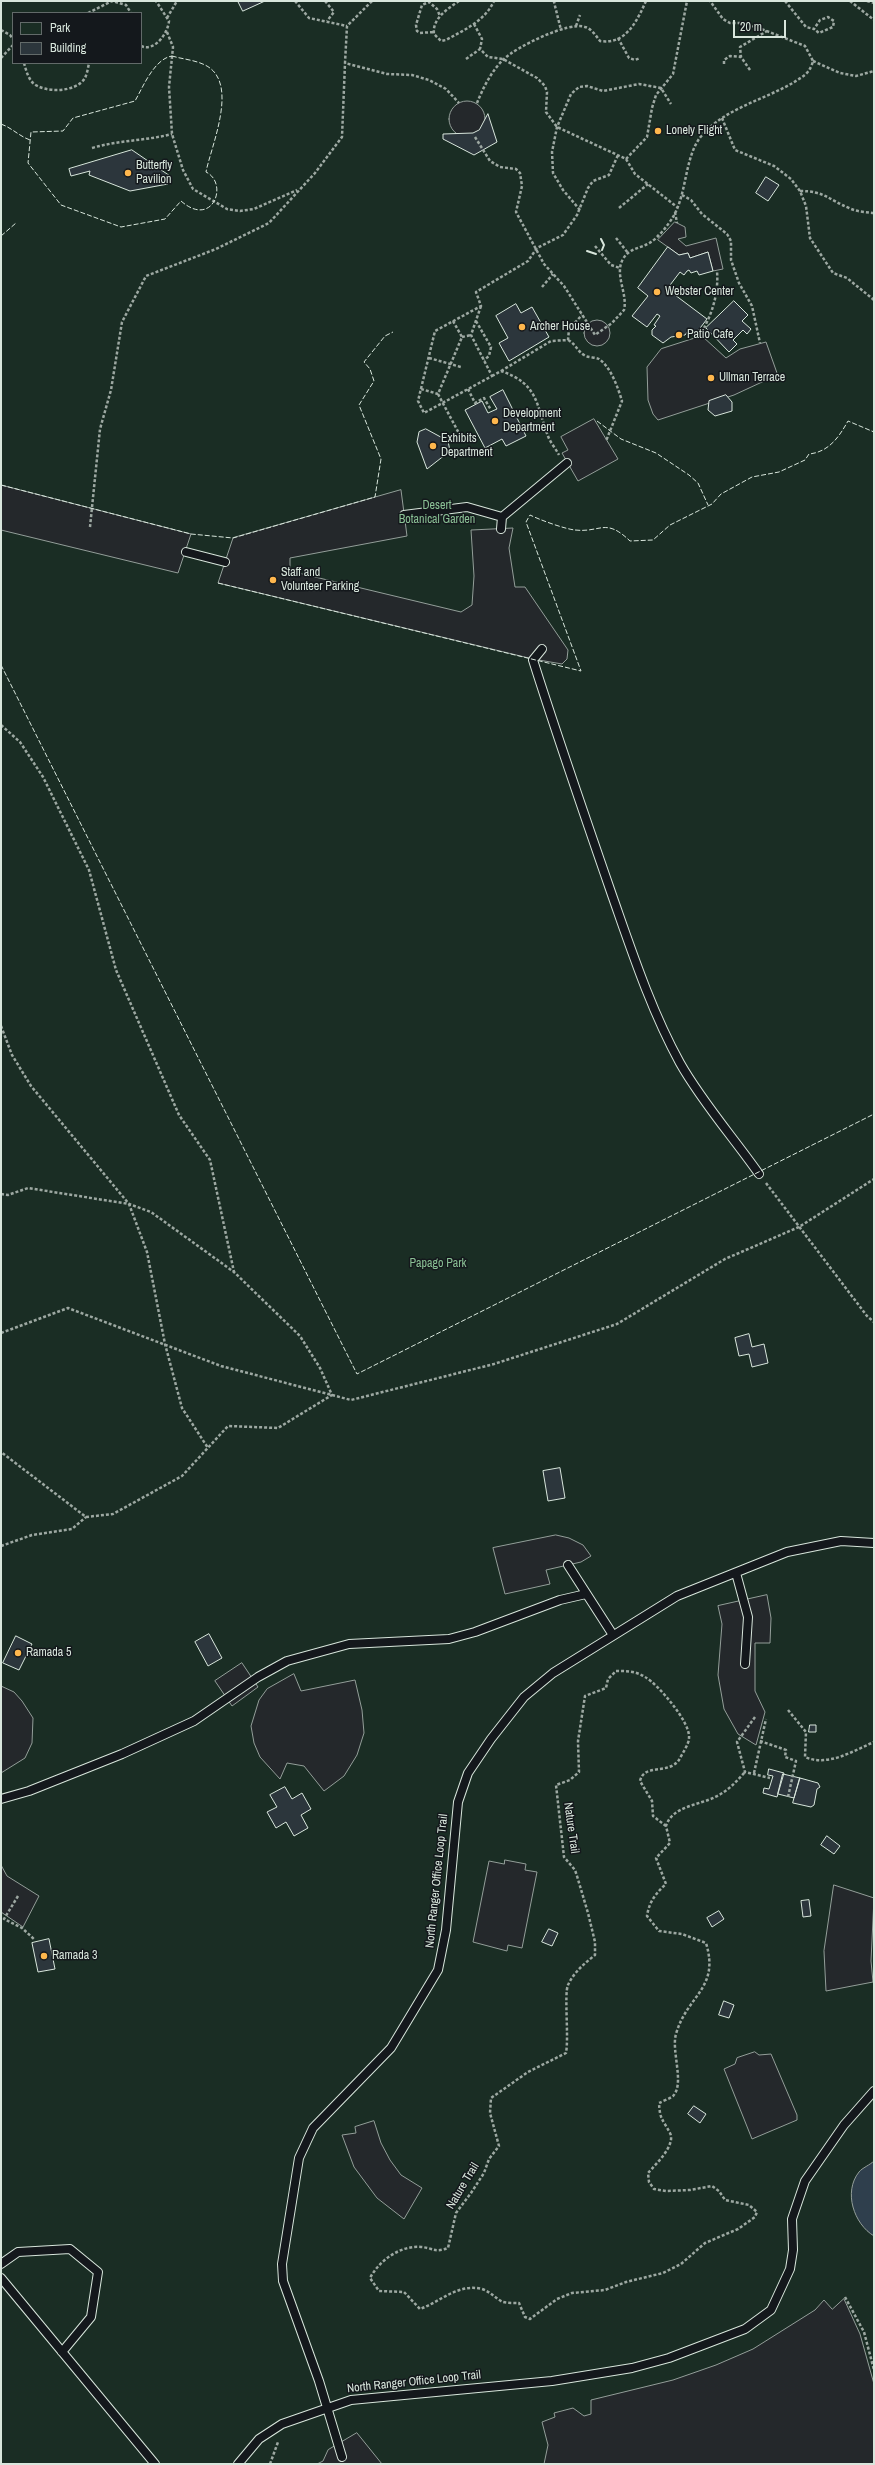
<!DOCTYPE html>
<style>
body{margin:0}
#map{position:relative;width:875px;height:2465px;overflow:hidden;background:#14181c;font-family:"Archivo Narrow",sans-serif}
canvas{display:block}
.frame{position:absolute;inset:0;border:2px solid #d8e6dc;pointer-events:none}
.legend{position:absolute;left:12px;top:12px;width:130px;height:52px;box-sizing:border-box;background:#14181c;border:1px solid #626a69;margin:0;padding:5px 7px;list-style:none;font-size:12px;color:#d8e6dc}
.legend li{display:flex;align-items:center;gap:8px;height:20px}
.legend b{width:20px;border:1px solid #626a69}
.scale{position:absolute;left:733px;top:20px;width:53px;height:18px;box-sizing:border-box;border:2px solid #d8e6dc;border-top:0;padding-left:5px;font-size:12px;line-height:14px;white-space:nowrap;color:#d8e6dc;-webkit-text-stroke:3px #14181c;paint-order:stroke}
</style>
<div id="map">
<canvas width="875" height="2465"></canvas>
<div class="frame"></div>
<ul class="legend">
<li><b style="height:11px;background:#1a2d24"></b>Park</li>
<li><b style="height:11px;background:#2c363c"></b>Building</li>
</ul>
<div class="scale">20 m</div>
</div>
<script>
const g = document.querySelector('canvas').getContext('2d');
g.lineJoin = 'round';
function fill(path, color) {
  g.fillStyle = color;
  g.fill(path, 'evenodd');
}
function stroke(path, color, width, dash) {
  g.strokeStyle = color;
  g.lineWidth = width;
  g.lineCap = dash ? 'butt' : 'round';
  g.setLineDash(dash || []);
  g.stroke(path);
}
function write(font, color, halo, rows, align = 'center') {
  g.font = font + ' "Archivo Narrow",sans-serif';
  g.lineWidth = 3;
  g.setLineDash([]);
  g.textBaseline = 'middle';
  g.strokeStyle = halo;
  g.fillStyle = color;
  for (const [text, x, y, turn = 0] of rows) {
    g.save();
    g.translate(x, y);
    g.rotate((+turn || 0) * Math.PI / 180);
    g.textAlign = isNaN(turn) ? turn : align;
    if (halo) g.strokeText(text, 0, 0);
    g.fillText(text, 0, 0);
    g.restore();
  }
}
const green = new Path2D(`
 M1 1H874V2464H1ZM13 13H141V63H13Z`);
const parking = new Path2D(`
 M449 119a18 18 0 1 1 36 0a18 18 0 1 1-36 0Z
 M675 222 685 227 686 237 678 239 686 246 716 238 723 269 713 271 708 252 690 258 688 253 679 255 658 240Z
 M584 333a13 13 0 1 1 26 0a13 13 0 1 1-26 0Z
 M702 336 726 358 740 349 766 342 777 373 775 376 734 395 658 420 653 414 648 400 647 367 661 349Z
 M594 419 618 459 578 481 562 453 568 450 561 437Z
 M1 485 191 534 178 573 1 530Z
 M401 490 407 536 290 558V571L461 612 472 605 474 576 471 530 513 528 509 548 515 587H525L568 650 567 659 562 664 533 659 218 583 233 538Z
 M556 1535 569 1538 583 1545 591 1556 581 1562 546 1570 550 1584 505 1594 493 1548Z
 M767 1595 771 1618 770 1643H755V1691L765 1712 756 1745 738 1734 724 1709 718 1675 722 1624 718 1606Z
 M242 1663 258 1687 232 1706 215 1681Z
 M294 1674 301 1691 355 1680 362 1710 364 1733 357 1755 344 1776 324 1791 304 1766 287 1763 280 1779 260 1757 254 1743 251 1726 259 1700 267 1689Z
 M1 1686 14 1692 22 1701 33 1718 32 1743 25 1758 1 1773Z
 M505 1860 526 1864 525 1870 537 1872 522 1948 508 1945 507 1951 473 1942 489 1861 504 1864Z
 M1 1865 7 1876 39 1896 23 1927 1 1912Z
 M834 1885 874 1898 871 1961 873 1982 826 1991 824 1951Z
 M755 2052 759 2055 771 2054 797 2115V2120L752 2139 724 2069 735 2064 737 2058Z
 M374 2121 381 2143 390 2160 401 2175 422 2188 404 2219 377 2198 354 2167 342 2135 356 2133 355 2127Z
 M844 2299 860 2334 874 2384V2464H544L548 2445 542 2422 555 2417 554 2413 573 2408 584 2416 591 2414V2400L673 2380 716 2365 753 2349 815 2310 824 2300 832 2309Z
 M357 2433 382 2464H317L323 2461 328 2450Z`);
const water = new Path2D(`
 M874 2161V2236C854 2224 843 2192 859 2172 862 2168 870 2165 874 2161Z`);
const building = new Path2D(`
 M238 1H265L243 11Z
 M488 114 497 142 474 155 443 139V134L473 133 479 130Z
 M132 150 170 176 168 184 130 191 89 175 90 171 71 176 69 169Z
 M766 177 779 185 768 201 756 193Z
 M668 247 679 255 688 253 690 258 708 252 713 271 699 275 697 271 691 273 689 270 687 271 684 275 680 272 667 289 707 319 694 336 688 331 685 335 671 337 663 343 652 335V330L656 326 654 325 660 316 657 314 647 327 632 316 648 296 638 288Z
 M734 301 748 315 742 321 751 329 747 334 743 330 733 340 737 344 729 352 706 328Z
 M516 304 521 313 532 307 549 337 509 361 499 343 508 338 496 316Z
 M503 390 526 436 506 446 502 439 485 448 465 410 482 401 488 413 497 409 490 397Z
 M726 395 732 402V411L715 416 708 410 709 401Z
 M426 429 448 441 450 451 427 469 417 442 419 432Z
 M749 1334 752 1347 764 1344 768 1363 752 1367 749 1354 739 1356 735 1338Z
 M560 1468 565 1498 548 1501 543 1471Z
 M209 1634 222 1658 208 1666 195 1642Z
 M16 1636 32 1644 19 1670 3 1663Z
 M810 1725H816V1732H809Z
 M769 1769 784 1773 777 1797 763 1793 764 1788 769 1789 773 1776 768 1775Z
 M783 1774 800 1778 794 1798 778 1794Z
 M800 1778 818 1783 820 1787 817 1789 814 1805 811 1807 793 1803Z
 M285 1787 292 1799 302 1793 311 1809 301 1815 308 1828 294 1836 286 1822 276 1828 267 1812 277 1807 270 1795Z
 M827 1836 840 1846 834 1854 821 1845Z
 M809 1900 811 1916 803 1917 801 1901Z
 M719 1911 724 1919 712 1927 707 1918Z
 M549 1929 558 1933 552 1946 542 1942Z
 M49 1939 55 1969 38 1972 32 1943Z
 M724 2001 734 2005 729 2018 719 2015Z
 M694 2106 706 2114 700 2123 688 2114Z`);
const path = new Path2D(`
 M295 1 309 18 347 26
 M325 1 334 12 327 21
 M372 1 347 26 345 63 387 74 412 75 429 80 446 89 459 103
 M459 1C447 9 432 19 434 34L441 41 446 40C464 30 485 21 494 1
 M555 1 554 2 561 30
 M785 1 806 27 814 29 820 20 828 17 834 21 833 27 819 33 814 29
 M850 1 874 20
 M867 1 874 3
 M88 13 112 1 126 5 131 13
 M167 18 177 1
 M474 24 482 39 480 49 488 57 503 59 537 78 545 86 547 92 546 112 557 127 626 159 635 174 677 207
 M576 26 580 15
 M1 30 10 35 13 39
 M167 32 173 47 169 87 172 134 183 170 193 189 227 209 240 211 254 209 297 190
 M433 32 420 33 417 31 416 25 422 5 429 2 437 9 440 16
 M618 38 629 58 635 60 640 58
 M141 46C155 52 168 33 169 21L156 1
 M1 58 13 45
 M466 59 480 49
 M813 61 840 73 856 76 874 71
 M24 63C26 70 28 78 33 83 44 93 76 93 85 78 87 74 88 68 89 63
 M724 64V60L730 56 741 57
 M750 70 741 57 740 47 767 31
 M477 103C483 88 492 70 504 59 516 47 569 21 585 27 592 29 596 36 600 41 626 45 637 21 646 1
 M722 118 735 150 774 166 791 179 800 191 806 206 810 238 833 273 847 278 874 300
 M475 137 490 161 500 167 516 169 520 173 522 186 516 212 544 264 564 286 595 335 612 323 624 310C628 294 614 274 623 259 630 247 641 249 651 242 658 238 668 225 673 217 688 192 684 153 704 133 731 104 777 97 806 74 810 70 812 65 813 61L805 46 759 28 741 23H730L723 19 710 1
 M92 148C119 140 145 141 172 134
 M626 159 647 137 652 108 656 95 673 74 687 1
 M800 191C825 191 829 200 849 208 857 212 866 212 874 213
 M682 195 691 200 702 214 727 234 731 241V260L739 283 752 306 760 343
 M619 208 648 184
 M580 210 563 190 553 173 552 152 557 127 571 94 579 87 587 86 603 91 639 84 661 88 671 104
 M675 212 677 223
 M657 235 660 238
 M616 238 628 253
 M595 246 611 265 620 268
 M542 287 553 274
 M481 306 471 335 492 376 424 413 418 401 435 331 481 306 476 292 528 261 537 248 563 235 577 215 588 188 593 181 609 175 618 155
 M476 321 491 347 489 356 484 360
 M462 337 471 335
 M699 337C711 317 719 295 717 271
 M568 340C576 344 577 351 584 355 588 358 595 357 599 359 611 367 618 388 622 401L606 441
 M429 358 461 367
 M501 371 551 341 568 340 569 329 582 315
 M492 376 501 371C539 384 536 405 548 436 550 442 556 449 559 455
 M421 389 438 394 462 337 453 321
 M468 389 475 403 484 398 491 410
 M438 394 462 439
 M90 527 100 429 111 390 122 322 146 276 216 249 269 223 315 173 342 137 345 63
 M1 725 20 742 43 777 89 870 116 970 179 1115 210 1160 234 1272
 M1 1026 12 1055 31 1086 129 1204 151 1212 234 1272 300 1336 320 1368 332 1395 278 1428 228 1426 182 1476 113 1514 86 1517 1 1452
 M766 1183 867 1316 874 1322
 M1 1194 8 1195 28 1188 129 1204 147 1252 165 1344 182 1408 208 1448
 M1 1333 68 1308 221 1366 351 1400 494 1364 617 1324 725 1259 799 1227 874 1179
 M1 1546 32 1535 72 1529 86 1517
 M788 1710 806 1732 805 1757C828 1767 853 1751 874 1742
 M755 1717 737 1742 745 1772 770 1778
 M760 1741 786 1750 785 1757 796 1761 788 1797
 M754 1773 766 1719
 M666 1826 653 1816 652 1801 640 1781C644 1763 668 1775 679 1760 682 1754 689 1744 689 1738 691 1723 658 1684 645 1677 636 1671 626 1671 616 1671L608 1679 606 1688 585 1696 578 1741 579 1772 570 1780 556 1785 564 1857 575 1870 577 1876 588 1913 595 1942V1955C584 1964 574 1972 568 1985 564 1994 569 2037 566 2053L528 2072 491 2098 490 2113 499 2146 489 2159 484 2173 471 2193 456 2213 448 2248C434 2253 434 2248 421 2247 400 2245 379 2261 370 2278L379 2291 404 2292 420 2309C440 2302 458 2283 482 2289 491 2292 496 2299 503 2302 507 2303 514 2303 519 2303L525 2317 530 2319 557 2299 572 2293 605 2290 626 2282 663 2273 681 2264 705 2243 738 2229 755 2217 757 2212 749 2205 725 2200 719 2191 712 2186 690 2190 666 2191 654 2189 649 2182 648 2173C656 2164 676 2145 670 2133 662 2118 660 2120 659 2103 663 2101 669 2099 673 2096 685 2084 671 2051 676 2034 687 1995 720 1989 706 1943L682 1934 659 1931 647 1916C649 1902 656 1893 666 1884L656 1858 670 1843 666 1826C672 1806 700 1805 715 1797 728 1791 736 1782 745 1772
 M18 1896 4 1919 22 1928 35 1940
 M845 2297 864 2332 874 2370
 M270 2464 278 2442`);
const service = new Path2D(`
 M404 515 467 507 502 517 567 463
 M501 529 502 517
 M186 552 225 562
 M542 649 533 660C558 739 585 817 612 895 632 952 651 1010 680 1063 702 1102 733 1137 759 1174
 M568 1565 613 1635
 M736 1573 748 1617 745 1664
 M1 1799 29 1791 122 1754 194 1721 258 1677 287 1661 349 1644 449 1639 475 1632 560 1600 586 1594
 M1 2264 18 2252 70 2249 98 2272 91 2317 62 2352
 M1 2278 155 2464
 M342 2457 319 2381 283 2281 282 2264 299 2158 313 2128 391 2048 438 1970 446 1930 458 1802 468 1773 491 1739 524 1697 553 1673 677 1596 787 1552 841 1541 874 1543
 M238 2464 259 2439 282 2424 351 2400 552 2381 632 2368 669 2358 745 2329 771 2310 790 2269 793 2250 792 2219 805 2181 844 2125 874 2091`);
const fence = new Path2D(`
 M172 56C182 59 195 60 205 65 240 82 211 146 206 172 229 183 213 229 181 201L165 219 121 227 61 205 28 163 31 132 63 131 73 118 135 101C143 87 154 59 172 56Z
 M874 106V107
 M1 124C12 128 19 136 30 140
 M1 236 16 223
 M597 421 621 439 656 453 689 475 698 483 708 505
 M1 485 191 534 233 538 375 497 381 459 359 405 374 381 370 369 364 362 385 336 393 332
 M218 583 581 671 526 522 530 515C540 520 565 529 575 530 601 533 605 517 630 541L653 540 670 525 712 504 721 494 752 477 779 472 805 460 809 454C829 452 839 437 848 421L874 432
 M1 665 357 1374 874 1114`);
const wall = new Path2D(`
 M601 239 604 245 602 250
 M587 251 596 254`);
const markers = [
 [658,131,4,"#ffb74d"],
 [128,173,4,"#ffb74d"],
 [657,292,4,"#ffb74d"],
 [522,327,4,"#ffb74d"],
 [679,335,4,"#ffb74d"],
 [711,378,4,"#ffb74d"],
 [495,421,4,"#ffb74d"],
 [433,446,4,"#ffb74d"],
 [273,580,4,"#ffb74d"],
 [18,1653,4,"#ffb74d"],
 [44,1956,4,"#ffb74d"]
];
const poiNames = [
 ["Lonely Flight",666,131],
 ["Butterfly",136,166],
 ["Pavilion",136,180],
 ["Webster Center",665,292],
 ["Archer House",530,327],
 ["Patio Cafe",687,335],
 ["Ullman Terrace",719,378],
 ["Development",503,414],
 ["Department",503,428],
 ["Exhibits",441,439],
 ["Department",441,453],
 ["Staff and",281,573],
 ["Volunteer Parking",281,587],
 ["Ramada 5",26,1653],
 ["Ramada 3",52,1956]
];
const parkNames = [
 ["Desert",437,506],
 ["Botanical Garden",437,520],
 ["Papago Park",438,1264]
];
const streetNames = [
 ["Nature Trail",571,1828,82],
 ["North Ranger Office Loop Trail",437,1881,-84],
 ["Nature Trail",463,2186,-59],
 ["North Ranger Office Loop Trail",414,2382,-6]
];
fill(green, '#1a2d24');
stroke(green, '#939e99', 1);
fill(parking, '#24282b');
stroke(parking, '#939e99', 1);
fill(water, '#2f3f4d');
stroke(water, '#939e99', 1);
fill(building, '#2c363c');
stroke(building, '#d8e6dc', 1);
stroke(service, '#d8e6dc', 10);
stroke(path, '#9da8a2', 2.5, [3, 2]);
stroke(service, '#14181c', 8);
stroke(fence, '#d8e6dc', 1, [5, 2]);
stroke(wall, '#d8e6dc', 2);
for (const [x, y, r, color] of markers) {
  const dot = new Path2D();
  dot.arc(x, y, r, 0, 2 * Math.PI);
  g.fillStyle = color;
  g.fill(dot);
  stroke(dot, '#14181c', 1.5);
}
write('12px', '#d8e6dc', '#14181c', poiNames, 'left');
write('12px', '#8ac095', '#14181c', parkNames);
write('12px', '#d8e6dc', '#14181c', streetNames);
</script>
